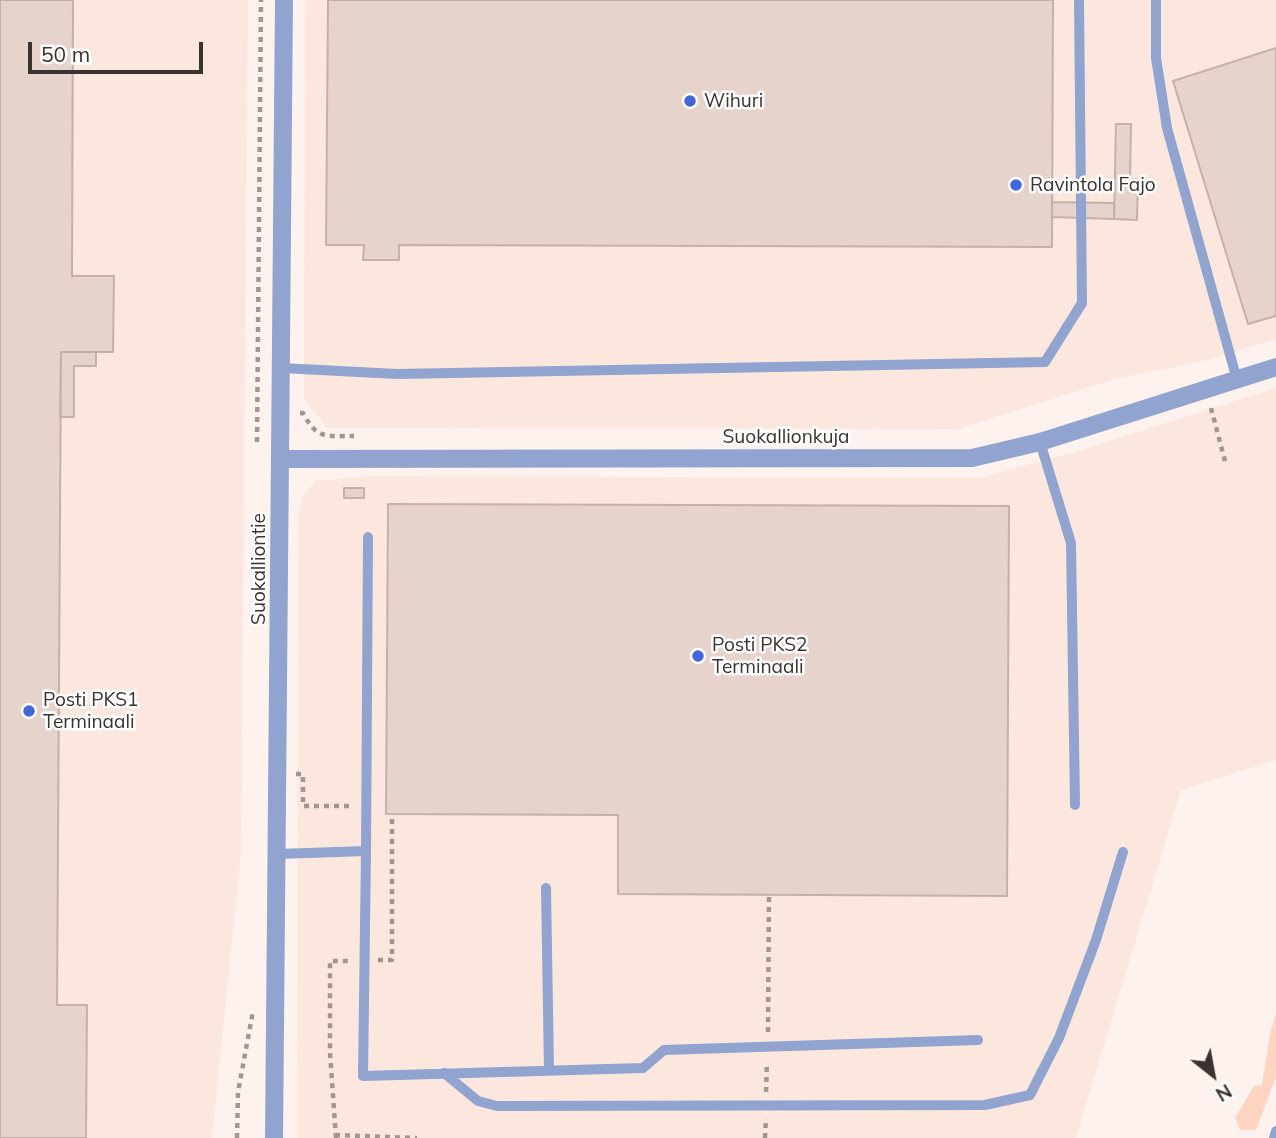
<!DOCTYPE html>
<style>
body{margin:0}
#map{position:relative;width:1276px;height:1138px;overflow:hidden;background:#fef2ee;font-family:Mulish,sans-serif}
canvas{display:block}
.north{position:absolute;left:1178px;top:1040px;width:70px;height:70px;-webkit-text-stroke:5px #fff;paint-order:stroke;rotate:149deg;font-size:19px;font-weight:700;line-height:28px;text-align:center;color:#39322e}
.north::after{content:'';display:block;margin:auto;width:24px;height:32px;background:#39322e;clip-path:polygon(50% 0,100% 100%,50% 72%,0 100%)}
.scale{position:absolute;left:28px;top:42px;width:175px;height:32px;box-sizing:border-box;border:4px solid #39322e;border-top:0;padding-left:9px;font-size:21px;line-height:24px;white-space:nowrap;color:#39322e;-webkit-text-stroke:5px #fff;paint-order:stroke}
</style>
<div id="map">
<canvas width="1276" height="1138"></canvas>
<div class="north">N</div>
<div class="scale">50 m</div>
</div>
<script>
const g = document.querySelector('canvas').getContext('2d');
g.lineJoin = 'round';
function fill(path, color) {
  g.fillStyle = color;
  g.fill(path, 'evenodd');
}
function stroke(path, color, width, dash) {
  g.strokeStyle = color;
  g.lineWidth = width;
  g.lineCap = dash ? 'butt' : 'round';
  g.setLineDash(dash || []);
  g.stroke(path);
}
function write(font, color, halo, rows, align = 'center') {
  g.font = font + ' Mulish,sans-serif';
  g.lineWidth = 5;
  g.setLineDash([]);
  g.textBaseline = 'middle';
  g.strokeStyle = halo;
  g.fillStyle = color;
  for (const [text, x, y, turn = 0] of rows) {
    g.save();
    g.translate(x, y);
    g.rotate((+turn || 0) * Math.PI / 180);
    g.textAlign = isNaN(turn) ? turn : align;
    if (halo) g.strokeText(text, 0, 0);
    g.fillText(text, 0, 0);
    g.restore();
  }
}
const built = new Path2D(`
 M0 0H248L241 853 212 1138H0Z
 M305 0H1276V339L1208 360 1115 379 958 429 327 428 304 398Z
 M1276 388V760L1181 790 1076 1138H297L298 521 302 498 315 481 372 476 978 478 1075 452Z`);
const green = new Path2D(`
 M1276 1014V1077L1256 1130H1240L1235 1118 1254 1086 1262 1085 1270 1033Z`);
const building = new Path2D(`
 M0 0H73L72 276H114L113 352H61L57 1005H87L86 1138H0Z
 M328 0H1053L1052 247 399 245V260H363L364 245H326Z
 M1276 48V316L1248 324 1173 81Z
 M1116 124H1131L1130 179H1138L1137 220 1114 219Z
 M1052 202 1114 203V219L1052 217Z
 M61 352H96V366H74V417H60Z
 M344 488H364V498H344Z
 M388 504 1009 506 1007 896 618 894V815L386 814Z`);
const path = new Path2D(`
 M1211 408 1226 465
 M300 413H303C317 440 327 436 354 436
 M257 442 261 0
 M296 774H303V806H353
 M378 960H392V814
 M768 1032 769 895
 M766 1092 767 1062
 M335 1135 417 1138
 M237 1138 238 1092 253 1011
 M336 1138 330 1053V961H352
 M765 1138 766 1118`);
const lane = new Path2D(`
 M1156 0V58L1167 128 1237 380
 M282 368 397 374 1045 362 1082 303 1079 0
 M1040 442 1071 543 1075 805
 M366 851 368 537
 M278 854 366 851 363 1076 643 1068 664 1050 978 1040
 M546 888 549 1070
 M444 1073 478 1101 497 1106 985 1105 1030 1095 1059 1038 1096 940 1123 852
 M1274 1138 1276 1131`);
const street = new Path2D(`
 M281 459 972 458 1040 442 1276 367
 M274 1138 284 0`);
const markers = [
 [690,101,7,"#4366d9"],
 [1016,185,7,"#4366d9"],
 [698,656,7,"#4366d9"],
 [29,711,7,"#4366d9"]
];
const poiNames = [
 ["Wihuri",704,101],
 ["Ravintola Fajo",1030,185],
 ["Posti PKS2",712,645],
 ["Terminaali",712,667],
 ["Posti PKS1",43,700],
 ["Terminaali",43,722]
];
const streetNames = [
 ["Suokallionkuja",786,437],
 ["Suokalliontie",259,569,-90]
];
fill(built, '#fce7de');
fill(green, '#ffd4c1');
fill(building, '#e6d3cb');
stroke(building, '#c3b1aa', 2);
stroke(path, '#a09793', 4.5, [5, 5]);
stroke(lane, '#91a3cf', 10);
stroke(street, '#91a3cf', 18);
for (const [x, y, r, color] of markers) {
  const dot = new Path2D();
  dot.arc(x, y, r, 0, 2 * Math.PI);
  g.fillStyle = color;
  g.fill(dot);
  stroke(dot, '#fff', 2.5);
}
write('19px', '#39322e', '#fff', poiNames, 'left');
write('19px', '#39322e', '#fff', streetNames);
</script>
